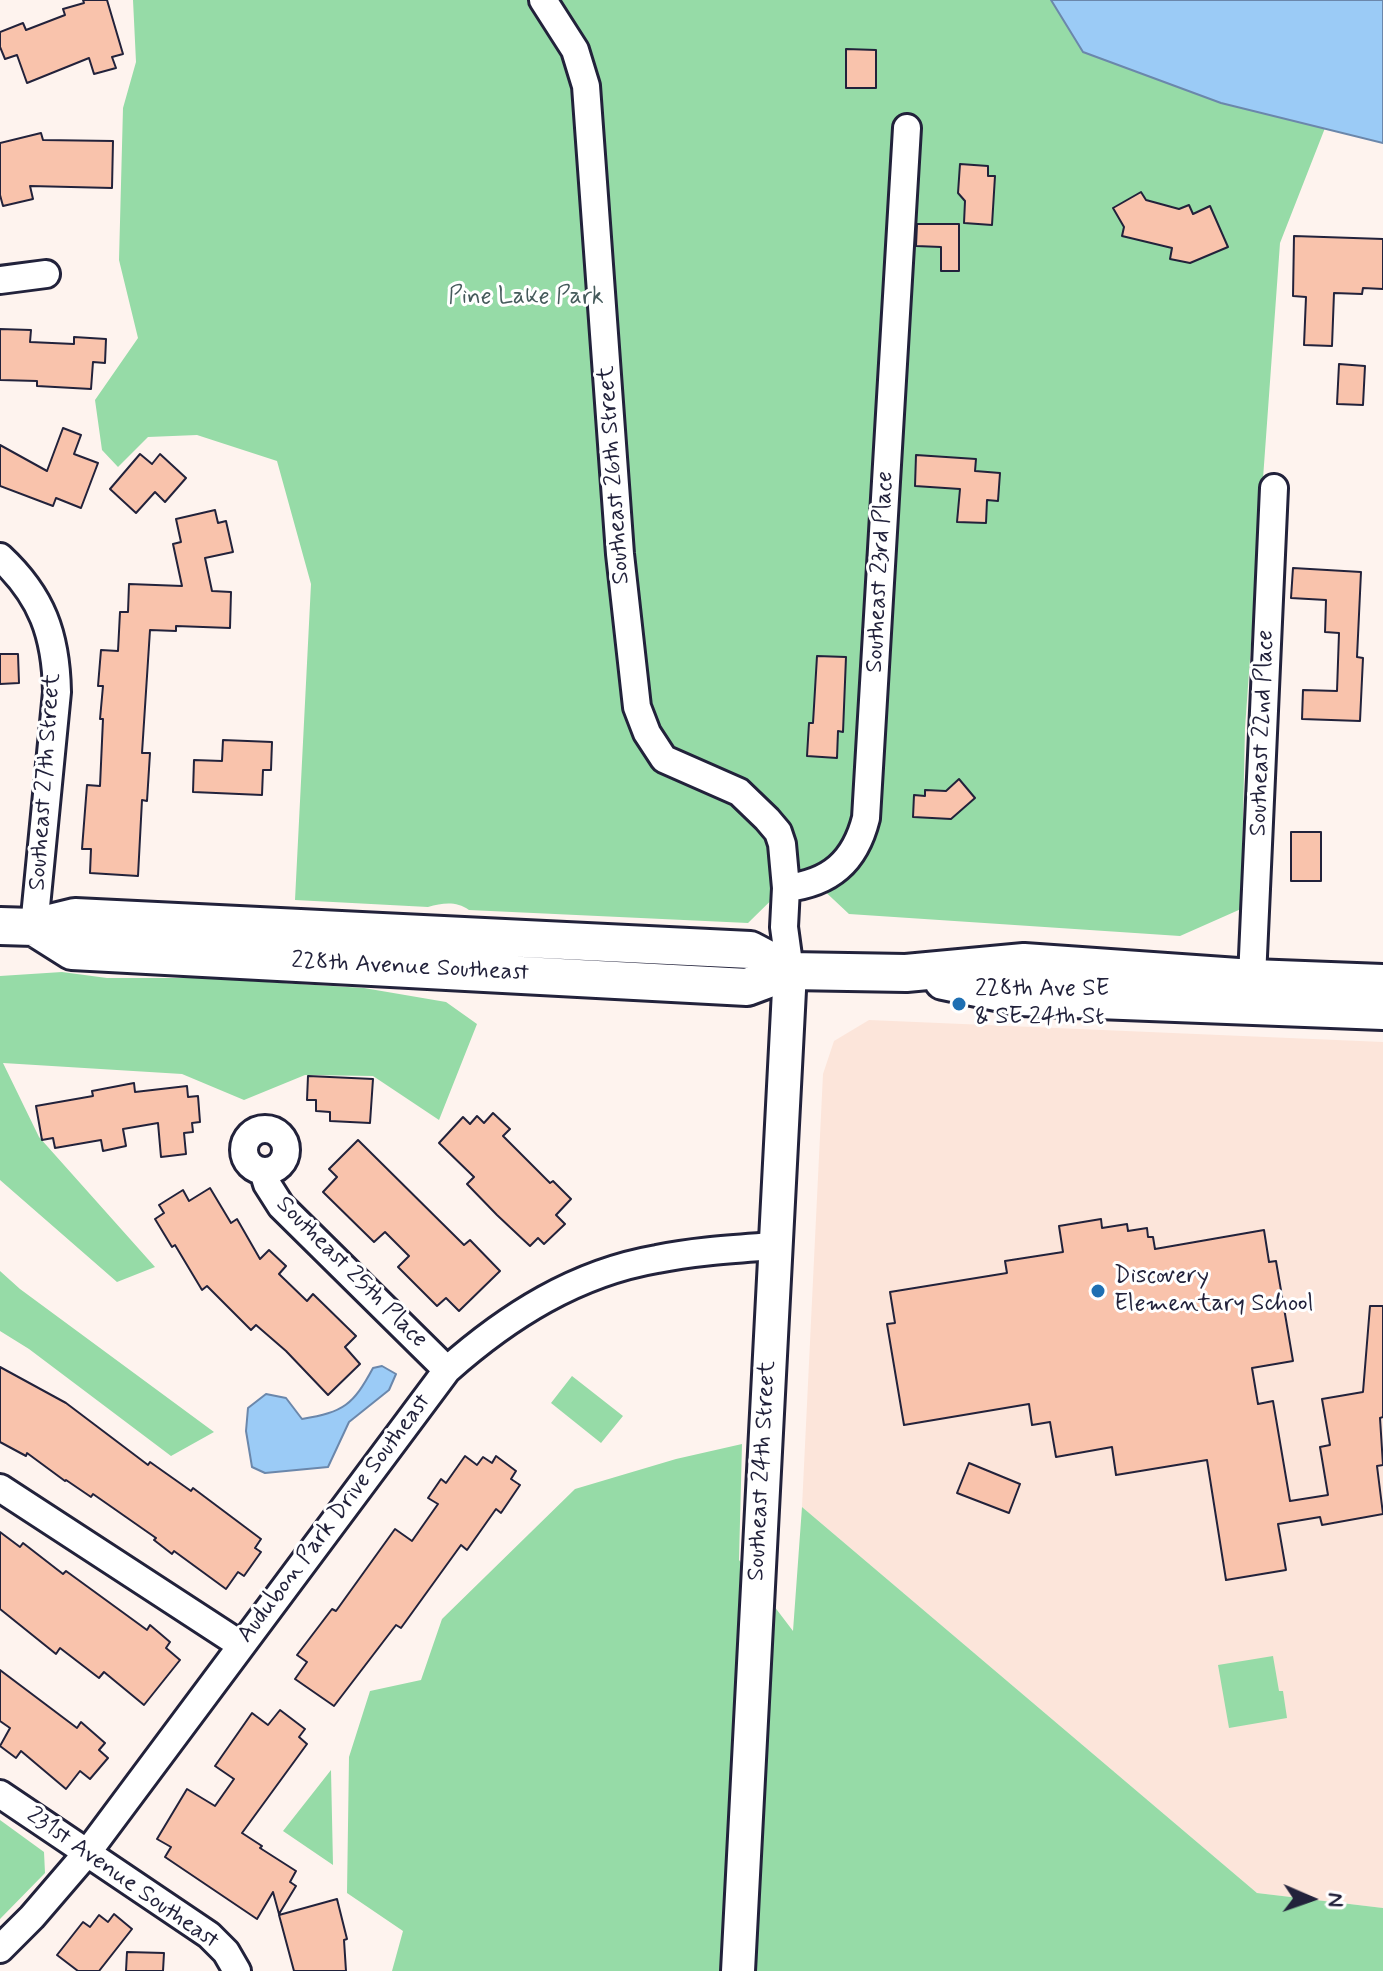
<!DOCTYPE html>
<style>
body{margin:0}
#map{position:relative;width:1383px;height:1971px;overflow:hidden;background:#fef3ee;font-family:Mynerve,sans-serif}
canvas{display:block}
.north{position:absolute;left:1271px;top:1859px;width:80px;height:80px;-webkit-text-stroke:6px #fff;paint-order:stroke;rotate:92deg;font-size:22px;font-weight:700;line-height:32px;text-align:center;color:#22223b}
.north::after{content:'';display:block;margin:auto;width:28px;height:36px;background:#22223b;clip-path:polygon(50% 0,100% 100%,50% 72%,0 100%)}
</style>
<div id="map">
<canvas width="1383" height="1971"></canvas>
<div class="north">N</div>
</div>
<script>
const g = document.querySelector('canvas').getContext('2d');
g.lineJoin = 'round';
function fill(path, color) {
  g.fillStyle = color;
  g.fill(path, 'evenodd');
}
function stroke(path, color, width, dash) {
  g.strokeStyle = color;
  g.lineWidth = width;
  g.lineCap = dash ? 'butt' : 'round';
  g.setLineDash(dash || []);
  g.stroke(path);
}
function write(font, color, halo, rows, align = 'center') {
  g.font = font + ' Mynerve,sans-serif';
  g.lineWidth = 6;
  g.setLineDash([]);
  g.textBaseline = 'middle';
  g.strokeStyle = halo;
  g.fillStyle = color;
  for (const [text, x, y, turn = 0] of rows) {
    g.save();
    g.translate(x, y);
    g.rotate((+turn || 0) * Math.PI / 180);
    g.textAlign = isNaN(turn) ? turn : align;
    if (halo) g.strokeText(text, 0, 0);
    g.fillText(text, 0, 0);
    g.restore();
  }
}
const built = new Path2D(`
 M869 1020 1383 1042V1908L1257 1893 802 1507 823 1074 834 1041Z`);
const green = new Path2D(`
 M133 0H1051L1083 52 1221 103 1325 128 1280 243 1245 728 1241 909 1180 936 849 914 802 870 748 923 469 910C456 901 443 903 428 907L295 900 311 584 277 461 197 435 148 437 118 467 102 450 95 400 138 338 119 260 123 108 136 62Z
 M62 972 107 978H202L364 988 446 1002 477 1024 439 1120 373 1076 305 1075 244 1100 182 1074 3 1063 39 1137 155 1267 117 1282 0 1180V976Z
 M0 1271 20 1289 214 1432 171 1456 29 1349 0 1331Z
 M572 1376 623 1416 601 1443 551 1403Z
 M742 1444 739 1560 793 1631 802 1507 1257 1893 1383 1908V1971H392L403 1931 347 1893 349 1757 370 1691 421 1680 442 1619 575 1489 676 1459Z
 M1273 1656 1279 1691H1283L1287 1718 1229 1728 1218 1665Z
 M331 1770 333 1865 283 1831Z
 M0 1820 44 1852 45 1873 0 1919Z`);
const water = new Path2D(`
 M1051 0H1383V143L1221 103 1083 52Z
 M382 1366 396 1374 389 1390 349 1422 328 1467 265 1473 252 1467 246 1431 248 1408 266 1394 286 1398 302 1419C344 1412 353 1405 373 1368Z`);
const building = new Path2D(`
 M83 0H107L123 54 112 57 116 68 94 74 89 58 27 83 17 55 5 59 0 47V32L23 23 26 30 65 15 63 9 84 3Z
 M846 49 876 50V88H846Z
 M41 133 43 140 113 141 112 188 30 186 33 199 3 206 0 195V143Z
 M960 164 988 166V176H995L992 225 964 223 965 201 958 193Z
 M1141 192 1146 200 1179 209 1189 205 1193 214 1210 206 1228 247 1190 263 1170 259 1172 248 1122 236 1124 227 1113 208Z
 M917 224H959V271H941V247L916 246Z
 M1294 236 1383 239V289L1363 288 1362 294 1334 293 1332 346 1304 345 1306 297 1293 296Z
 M0 329 31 330 30 342 74 344V337L106 339 105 363 93 362 91 389 37 386V381L0 380Z
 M1339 364 1365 366 1363 405 1337 404Z
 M63 428 81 435 74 454 98 463 81 508 56 498 53 506 0 486V445L47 471Z
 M140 454 152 464 160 454 186 478 165 502 155 492 136 513 110 489Z
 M916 455 976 459 975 471 1000 473 998 501 987 500 986 523 957 522 960 489 915 486Z
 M215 510 218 523 226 521 233 552 205 558 212 591 231 592 230 628 176 626V631L150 630 142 753H150L147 801 142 800 138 876 90 873 91 849H82L87 785 100 786 103 719H100L103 686H98L101 650 118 651 120 612H128L129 584 182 586 173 544 181 542 176 519Z
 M1293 568 1361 572 1357 657 1363 658 1360 721 1302 719 1303 690 1337 691 1339 633 1325 632 1326 600 1291 598Z
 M0 654H18L19 683 0 684Z
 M817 656 846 657 843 732 838 731 837 758 807 756 809 723H813Z
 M223 740 272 742 271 770H263L262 795 193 792 194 760 222 761Z
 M959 779 975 798 951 819 913 817 914 795 925 796V790L946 791Z
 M1291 832H1321V881H1291Z
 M308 1076 373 1079 370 1123 330 1121V1112L316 1111V1100H307Z
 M134 1083 135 1092 187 1086 188 1097 198 1096 200 1122 192 1123 193 1132 184 1133 186 1154 161 1157 158 1123 123 1129 126 1146 103 1151 101 1140 55 1148 53 1138 42 1140 36 1106 93 1096 92 1091Z
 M493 1113 510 1129 503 1136 550 1183 553 1181 571 1199 556 1215 565 1224 544 1244 538 1238 530 1246 497 1215 467 1184 474 1177 439 1143 463 1117 470 1124 477 1116 484 1123Z
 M358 1140 464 1245 470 1240 500 1271 459 1311 446 1298 437 1306 398 1267 409 1256 385 1232 374 1242 323 1192 337 1177 329 1169Z
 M210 1188 231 1223 237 1219 260 1259 269 1250 286 1266 279 1274 307 1301 313 1294 356 1336 345 1347 360 1364 328 1395 286 1351 256 1325 251 1330 207 1286 202 1290 175 1245 172 1247 155 1219 164 1213 159 1205 183 1190 189 1201Z
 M1101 1219 1102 1228 1127 1224 1128 1231 1147 1228 1148 1237H1153L1155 1249 1264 1230 1269 1262 1276 1261 1293 1361 1252 1368 1258 1404 1273 1401 1290 1501 1328 1495 1320 1447 1330 1445 1322 1399 1363 1392 1370 1306H1383V1417L1380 1418 1383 1465 1377 1466 1383 1514 1322 1525 1320 1517 1278 1524 1286 1570 1226 1580 1207 1460 1116 1475 1112 1447 1056 1457 1050 1422 1032 1425 1029 1404 904 1425 887 1324 895 1323 890 1292 1007 1273 1005 1261 1063 1252 1059 1226Z
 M0 1367 66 1403 148 1465 150 1462 191 1491 193 1488 261 1539 255 1548 261 1552 244 1576 238 1572 226 1589 174 1551 172 1554 154 1540 156 1538 93 1494 91 1497 66 1480 65 1481 27 1453 26 1456 0 1442Z
 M465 1456 477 1465 483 1457 492 1463 496 1456 516 1471 511 1479 520 1485 501 1513 496 1509 467 1550 461 1545 401 1628 396 1625 334 1706 295 1679 307 1662 297 1655 332 1609 336 1611 395 1529 412 1541 438 1504 428 1498 441 1479 446 1483Z
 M969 1463 1020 1484 1009 1513 957 1493Z
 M0 1532 20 1547 23 1543 63 1574 66 1571 147 1630 150 1625 170 1642 166 1648 180 1660 144 1705 104 1672 99 1678 60 1648 56 1654 0 1609Z
 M0 1670 77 1728 81 1722 105 1743 99 1750 108 1758 90 1779 80 1771 66 1789 21 1751 16 1758 0 1746 10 1728 0 1721Z
 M280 1710 305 1729 299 1737 307 1744 242 1833 262 1846 260 1848 296 1871 290 1882 296 1886 279 1914 273 1892 257 1919 165 1857 171 1847 157 1839 187 1789 215 1806 234 1779 215 1766 252 1713 268 1725Z
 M337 1899 347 1939 344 1940 346 1971H294L279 1915Z
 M114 1914 132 1929 99 1971H78L57 1955 83 1922 90 1927 99 1915 108 1922Z
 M127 1952 164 1953 163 1971H126Z`);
const minor = new Path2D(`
 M543 0 575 50 586 86 620 554 637 707 647 733 664 759 739 792 767 819 778 832 782 844 786 888
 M0 280 46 274
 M0 557C42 596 56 635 57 692L34 927
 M790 971 784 927 786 888C830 883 855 862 866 818L907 128
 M1252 978 1274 488
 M244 1150a21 21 0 1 1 42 0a21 21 0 1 1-42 0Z
 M263 1171 267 1184 281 1206 447 1370
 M0 1488 241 1645
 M0 1794 209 1935 226 1952 237 1971
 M0 1949 32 1917 87 1853 447 1370C508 1316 576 1273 657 1259 696 1251 735 1249 774 1246`);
const tertiary = new Path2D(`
 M738 1971 790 971`);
const secondary = new Path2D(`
 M0 926 34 927 75 917 750 950 790 971
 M34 927 72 951 747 987 790 971 906 973 1024 962 1252 978 1383 983
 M943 981 1020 997 1383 1011`);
const markers = [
 [959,1004,8,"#1f6fb2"],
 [1098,1291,8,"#1f6fb2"]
];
const parkNames = [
 ["Pine Lake Park",526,298]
];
const streetNames = [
 ["Southeast 26th Street",615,475,-94],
 ["Southeast 23rd Place",881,572,-87],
 ["Southeast 22nd Place",1263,733,-88],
 ["Southeast 27th Street",46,782,-86],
 ["228th Avenue Southeast",410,968,3],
 ["Southeast 25th Place",351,1273,45],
 ["Southeast 24th Street",763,1471,-87],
 ["Audubon Park Drive Southeast",335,1519,-53],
 ["231st Avenue Southeast",122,1879,35]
];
const poiNames = [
 ["228th Ave SE",975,990],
 ["& SE 24th St",975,1018],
 ["Discovery",1114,1277],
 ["Elementary School",1114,1305]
];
fill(built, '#fce5da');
fill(green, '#96dba7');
fill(water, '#9bcbf6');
stroke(water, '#6b87ab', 2);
fill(building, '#f9c3ac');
stroke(building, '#22223b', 2);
stroke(minor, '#22223b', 32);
stroke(tertiary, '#22223b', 38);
stroke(secondary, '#22223b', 42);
stroke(minor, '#fff', 26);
stroke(tertiary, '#fff', 32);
stroke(secondary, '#fff', 36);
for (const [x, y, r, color] of markers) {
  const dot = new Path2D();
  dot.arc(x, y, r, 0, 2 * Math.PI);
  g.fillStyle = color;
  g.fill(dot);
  stroke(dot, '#fff', 3);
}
write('24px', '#455a5b', '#fff', parkNames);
write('24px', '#22223b', '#fff', streetNames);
write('24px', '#22223b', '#fff', poiNames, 'left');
</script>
